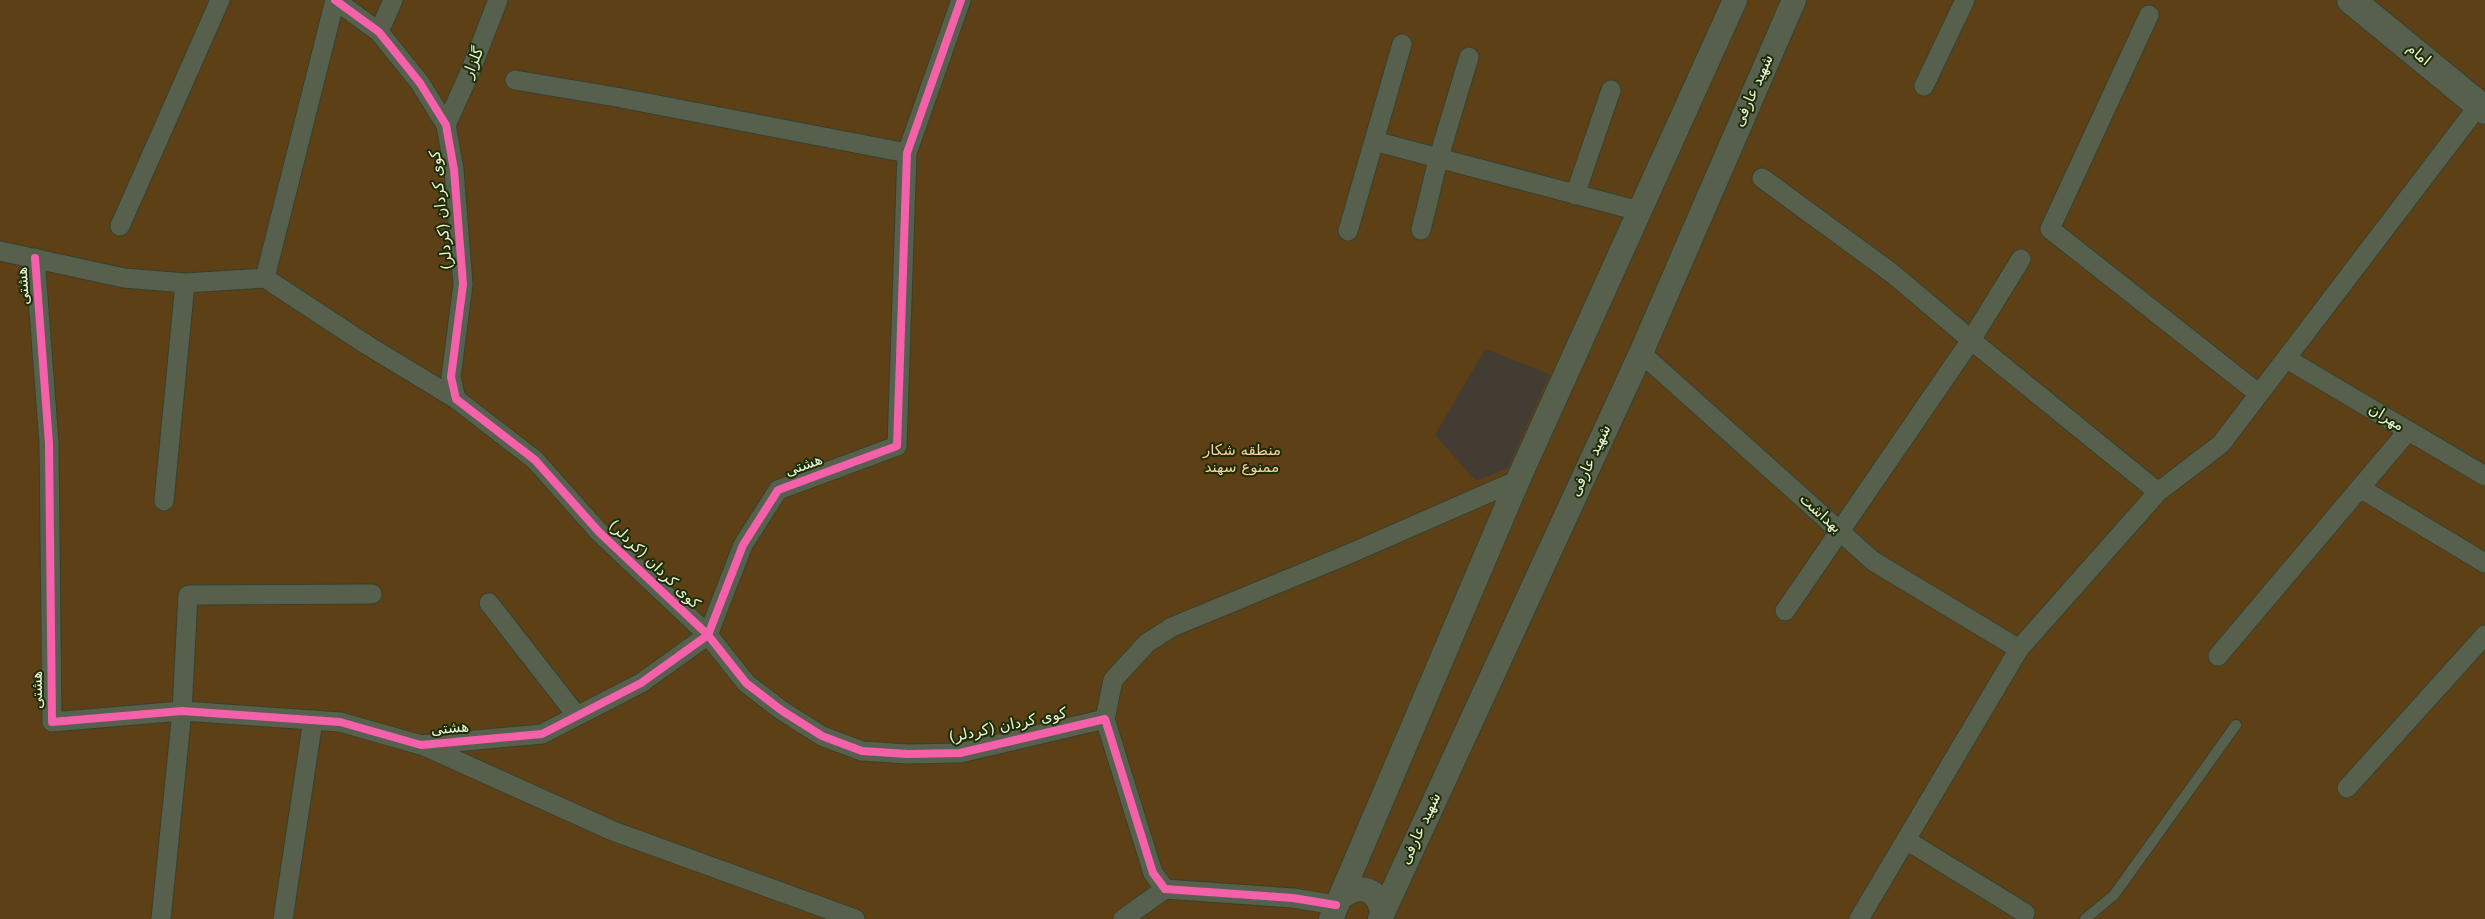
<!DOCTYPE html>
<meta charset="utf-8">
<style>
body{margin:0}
canvas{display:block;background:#202a0e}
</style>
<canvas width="2485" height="919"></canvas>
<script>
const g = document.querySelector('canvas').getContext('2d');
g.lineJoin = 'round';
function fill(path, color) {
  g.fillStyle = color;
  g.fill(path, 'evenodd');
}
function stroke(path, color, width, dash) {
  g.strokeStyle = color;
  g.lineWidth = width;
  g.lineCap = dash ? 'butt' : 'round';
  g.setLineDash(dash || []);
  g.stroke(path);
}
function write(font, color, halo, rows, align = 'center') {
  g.font = font + ' "DejaVu Sans",Cairo,sans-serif';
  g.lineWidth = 4;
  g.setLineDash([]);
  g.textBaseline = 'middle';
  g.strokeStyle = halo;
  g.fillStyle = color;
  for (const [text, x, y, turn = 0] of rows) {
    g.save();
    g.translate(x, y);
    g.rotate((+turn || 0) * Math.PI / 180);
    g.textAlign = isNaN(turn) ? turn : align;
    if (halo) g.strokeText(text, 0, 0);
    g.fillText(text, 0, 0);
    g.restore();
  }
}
const green = new Path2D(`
 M0 0H2485V919H0Z`);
const building = new Path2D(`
 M1485 349 1550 374 1508 468 1476 481 1435 435Z`);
const service = new Path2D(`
 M2085 919 2114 895 2236 725`);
const minor = new Path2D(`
 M335 0 379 32 420 83 446 125 454 170 463 284 451 377 456 399 535 460 599 532 708 635 746 683 781 710 822 736 862 751 908 754 960 753 1105 719 1153 873 1165 889 1293 898 1336 905
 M335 0 265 278 367 345 456 399
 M2149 15 2050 229 2259 394
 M379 32 393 0
 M515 80 616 97 907 153
 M1924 86 1965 0
 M446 125 470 72 498 0
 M1374 141 1639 211
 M1762 178 1893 274 1971 340 2158 492
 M1575 195 1611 90
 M120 226 220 0
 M1421 230 1438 160 1469 57
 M1348 231 1402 44
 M0 251 124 278 185 283 265 278
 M35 258 49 443 52 722 182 711 340 722 421 745 542 734 641 683 708 635 743 545 778 490 897 446 907 153 961 0
 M1641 353 1873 561 2019 649
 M2287 359 2485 476
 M2360 488 2485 563
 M164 501 185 283
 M489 603 577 716
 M1785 611 1971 340 2021 259
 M2218 656 2408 431
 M1105 719 1113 680 1147 643 1172 627 1349 554 1518 480
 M422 745 613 831 855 919
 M2347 788 2485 635
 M1906 840 2025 913
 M161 919 182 711 188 595 372 594
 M283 919 313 720
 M1123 919 1165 889
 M1859 919 2019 649 2158 492 2221 444 2479 105`);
const tertiary = new Path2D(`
 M1341 897C1361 883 1378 888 1382 913
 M1331 919 1518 480 1735 0
 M1380 919 1641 353 1794 0`);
const secondary = new Path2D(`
 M2351 0 2485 110`);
const cycleway = new Path2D(`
 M335 0 379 32 420 83 446 125 454 170 463 284 451 377 456 399 535 460 599 532 708 635 746 683 781 710 822 736 862 751 908 754 960 753 1105 719 1153 873 1165 889 1293 898 1336 905
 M35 258 49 443 52 722 182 711 340 722 421 745 542 734 641 683 708 635 743 545 778 490 897 446 907 153 961 0`);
const streetNames = [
 ["امام",2418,55,39],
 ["گلزار",474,63,-68],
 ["شهید عارفی",1754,91,-66],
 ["کوی کردان (کردلر)",442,210,-96],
 ["هشتی",24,286,-94],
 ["مهران",2386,418,31],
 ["شهید عارفی",1591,461,-65],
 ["هشتی",804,466,-20],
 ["بهداشت",1820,514,42],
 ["کوی کردان (کردلر)",654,565,44],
 ["هشتی",38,690,-91],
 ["کوی کردان (کردلر)",1008,726,-12],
 ["هشتی",450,729,-5],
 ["شهید عارفی",1421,829,-65]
];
const parkNames = [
 ["منطقه شکار",1242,451],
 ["ممنوع سهند",1242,468]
];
fill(green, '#5d4016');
fill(building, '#433c32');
stroke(service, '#38412d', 12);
stroke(minor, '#38412d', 21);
stroke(tertiary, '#38412d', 26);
stroke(secondary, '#38412d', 30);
stroke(service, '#57604c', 10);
stroke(minor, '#57604c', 19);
stroke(tertiary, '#57604c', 24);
stroke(secondary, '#57604c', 28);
stroke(cycleway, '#f560ab', 8);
write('15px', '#e8f6d9', '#1d2c05', streetNames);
write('15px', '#facfa2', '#1d2c05', parkNames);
</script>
